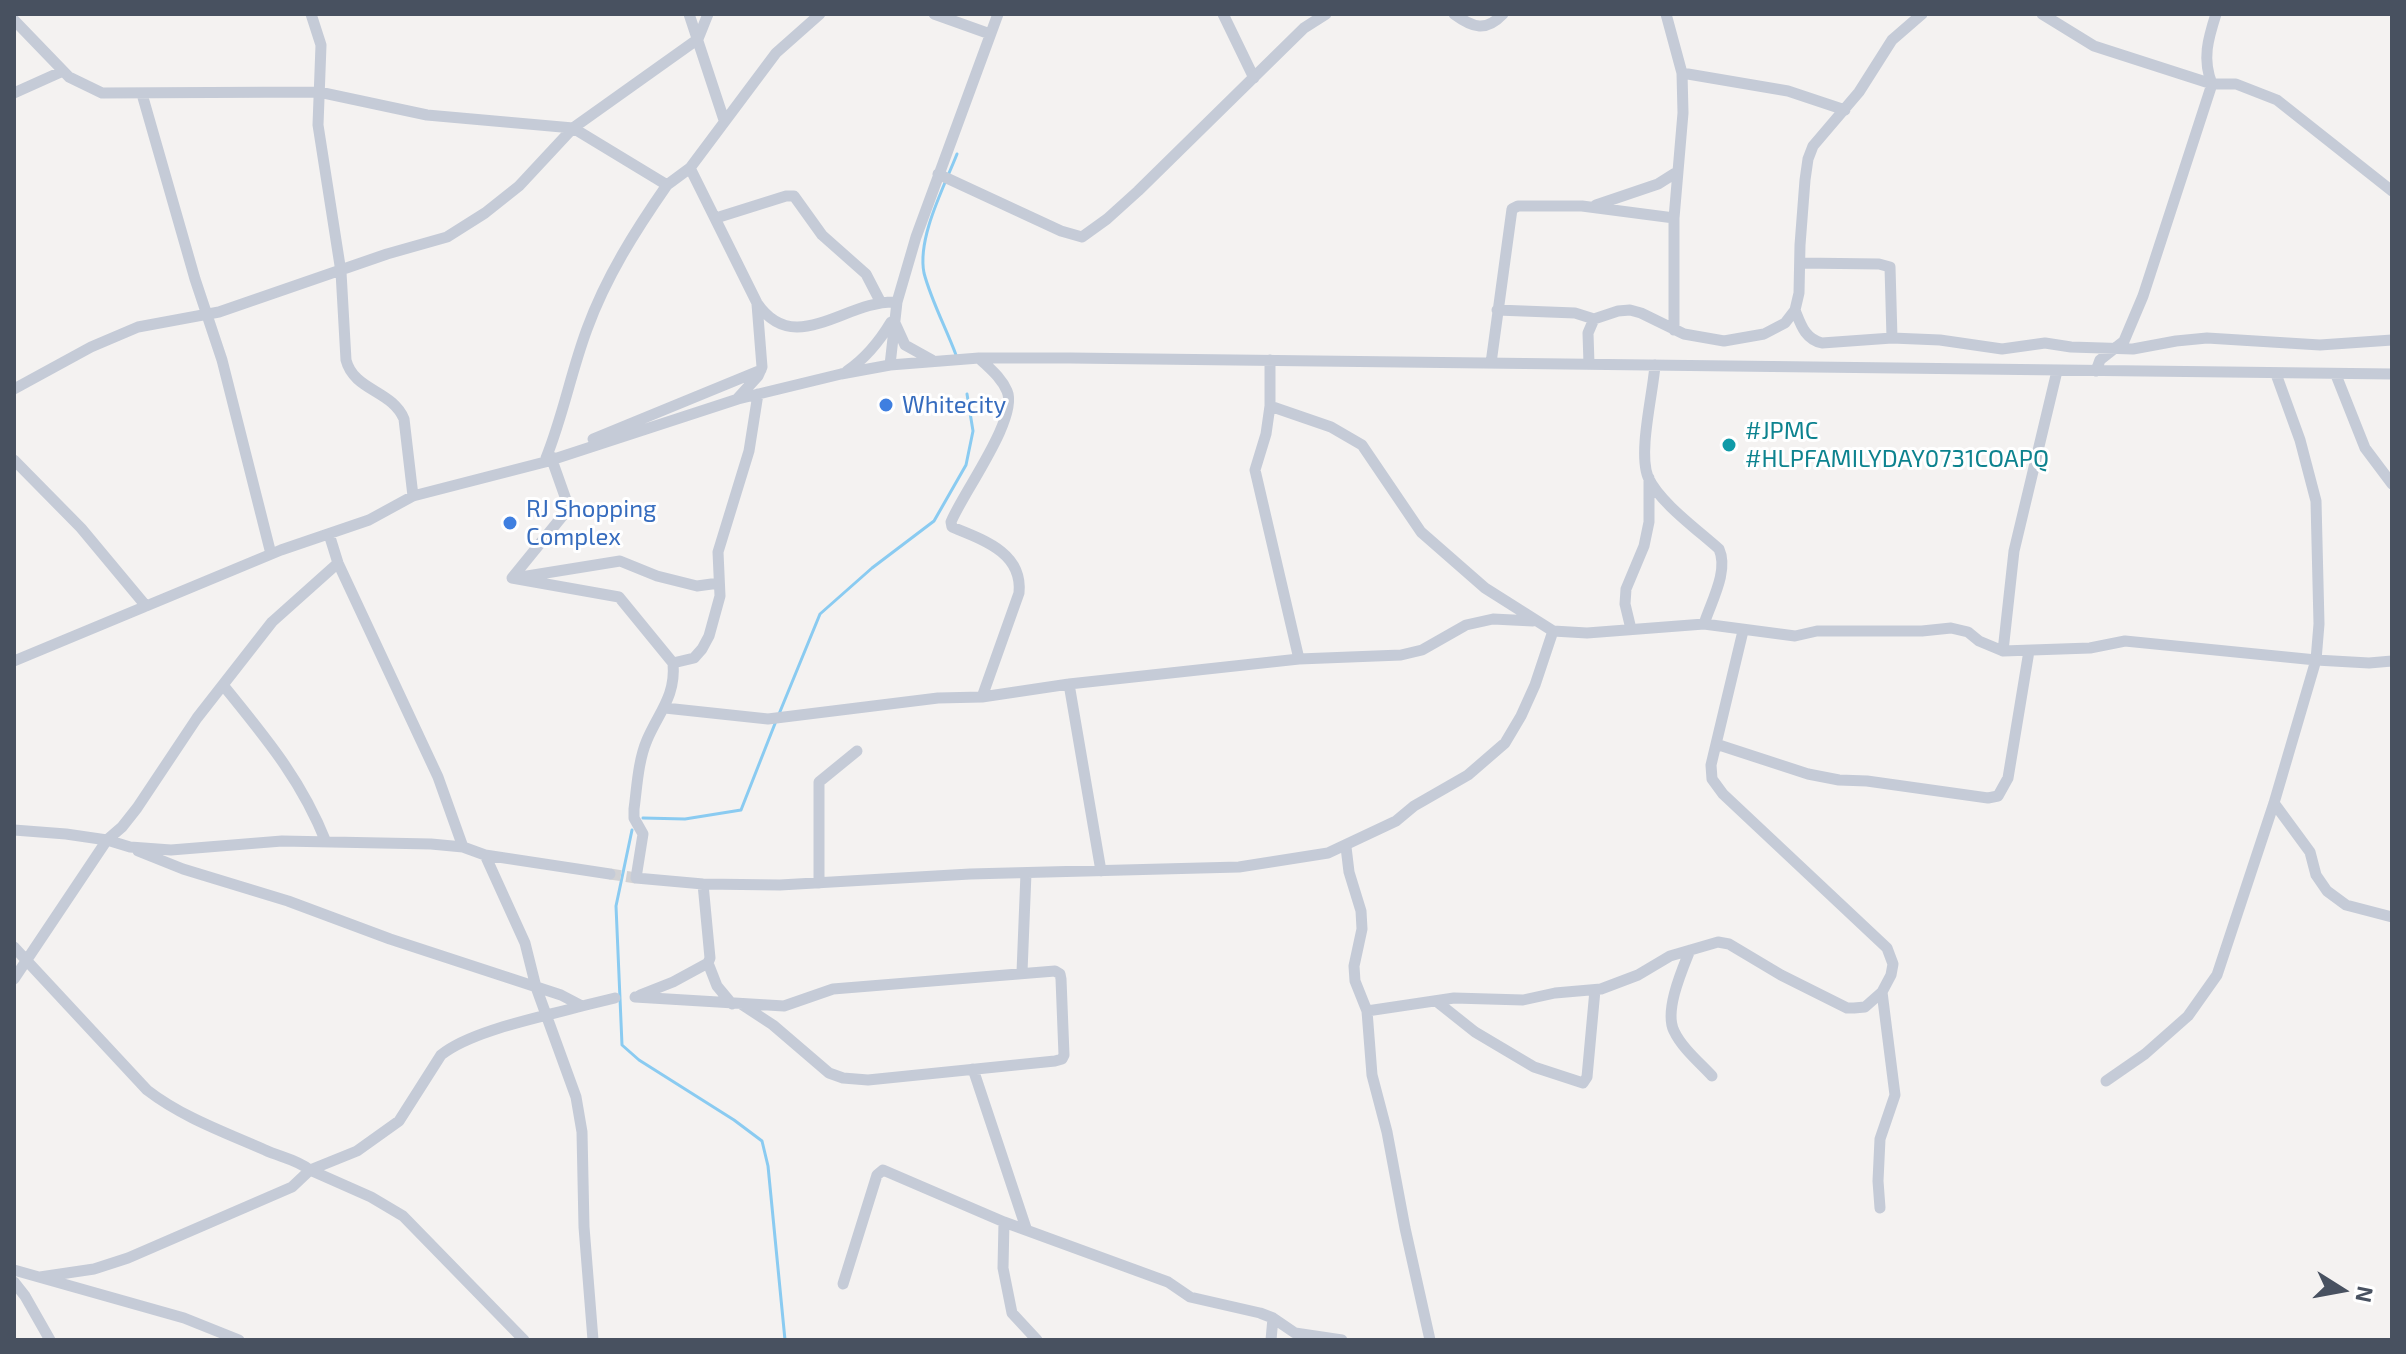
<!DOCTYPE html>
<style>
body{margin:0}
#map{position:relative;width:2406px;height:1354px;overflow:hidden;background:#f4f2f1;font-family:"Exo 2",sans-serif}
canvas{display:block}
.frame{position:absolute;inset:0;border:16px solid #485160;pointer-events:none}
.north{position:absolute;left:2302px;top:1250px;width:80px;height:80px;-webkit-text-stroke:6px #fff;paint-order:stroke;rotate:101deg;font-size:22px;font-weight:700;line-height:32px;text-align:center;color:#485160}
.north::after{content:'';display:block;margin:auto;width:28px;height:36px;background:#485160;clip-path:polygon(50% 0,100% 100%,50% 72%,0 100%)}
</style>
<div id="map">
<canvas width="2406" height="1354"></canvas>
<div class="frame"></div>
<div class="north">N</div>
</div>
<script>
const g = document.querySelector('canvas').getContext('2d');
g.lineJoin = 'round';
function stroke(path, color, width, dash) {
  g.strokeStyle = color;
  g.lineWidth = width;
  g.lineCap = dash ? 'butt' : 'round';
  g.setLineDash(dash || []);
  g.stroke(path);
}
function write(font, color, halo, rows, align = 'center') {
  g.font = font + ' "Exo 2",sans-serif';
  g.lineWidth = 6;
  g.setLineDash([]);
  g.textBaseline = 'middle';
  g.strokeStyle = halo;
  g.fillStyle = color;
  for (const [text, x, y, turn = 0] of rows) {
    g.save();
    g.translate(x, y);
    g.rotate((+turn || 0) * Math.PI / 180);
    g.textAlign = isNaN(turn) ? turn : align;
    if (halo) g.strokeText(text, 0, 0);
    g.fillText(text, 0, 0);
    g.restore();
  }
}
const stream = new Path2D(`
 M956 355C946 328 931 300 924 273 917 238 944 187 957 154
 M779 714 820 614 872 568 934 521 966 465 973 431 967 394
 M643 818 685 819 741 810 776 721
 M632 830 616 906 622 1045 639 1060 734 1120 762 1141 768 1166 785 1340`);
const minorTunnel = new Path2D(`
 M610 874 636 878`);
const minor = new Path2D(`
 M311 14 321 45 318 125 341 272 346 360C354 391 392 390 404 419L413 496
 M689 14 724 120
 M934 14 990 34
 M1223 14 1254 78
 M1454 14C1473 28 1486 32 1503 14
 M1666 14 1682 73 1683 113 1674 218V330
 M2042 14 2094 46 2212 84H2236L2277 100 2392 191
 M14 20 69 77 102 93 319 92 427 115 573 128 698 39 708 14
 M1682 73 1788 91 1845 110
 M14 93 63 71
 M142 94 195 279 222 360 271 554
 M690 168 757 303C795 359 846 299 897 302
 M938 174 1061 231 1082 237 1107 219 1138 191 1304 28 1326 14
 M1596 205 1658 184 1677 172
 M716 218 786 196H794L822 235 866 274 880 301
 M1800 263 1879 264 1890 267 1892 338
 M1497 310 1575 313 1594 319
 M1795 310C1801 325 1805 339 1822 343L1892 338 1940 340 2002 349 2045 343 2071 347 2133 349 2176 341 2207 338 2320 345 2392 340
 M895 323 905 345 932 360
 M979 358C989 368 1001 377 1007 391 1019 418 962 494 951 522L952 527C984 540 1023 553 1019 593L982 697
 M1270 360V406L1266 434 1255 470 1299 659
 M1491 363 1512 209 1518 206H1582L1674 218
 M1589 364 1588 333 1594 319 1618 311 1630 310 1641 313 1684 334 1724 341 1764 334 1785 323 1795 310 1799 293 1800 245 1805 180 1808 159 1813 146 1859 92 1892 40 1922 14
 M890 365 897 302 916 237 998 14
 M1655 365C1653 394 1638 452 1648 477 1659 502 1698 530 1719 549 1729 571 1711 602 1704 624
 M847 371C866 358 879 342 891 322
 M2096 371 2100 360 2124 341 2143 296 2212 84C2202 59 2208 39 2216 14
 M2336 375 2365 448 2392 484
 M14 389 91 347 138 327 219 312 387 254 447 237 485 213 519 186 573 128 667 185 690 168 776 53 820 14
 M738 398 758 376 762 367 757 304
 M1270 406 1331 427 1362 445 1421 532 1485 588 1553 631 1587 633 1704 624 1795 636 1817 631H1922L1951 628 1968 632 1979 641 2003 651 2090 648 2125 641 2316 660 2369 663 2392 661
 M593 439 761 370
 M552 457 546 458C563 416 571 372 587 329 606 277 635 231 667 185
 M14 460 81 528 146 606
 M552 460 569 508 512 578 619 597 673 663C676 696 659 712 647 740 638 761 637 787 634 809V818L643 834 636 878 703 884 780 885 970 874 1239 867 1328 853 1396 821 1414 806 1468 775 1505 743 1521 716 1535 685 1553 631
 M329 534 338 563 438 777 463 847
 M521 577 620 561 657 576 697 586 719 583
 M1631 629 1625 604 1626 589 1644 546 1649 522V478
 M2003 651 2014 551 2057 371
 M14 661 281 550 369 520 413 496 545 462 738 399 841 374 890 365 979 358H1070L2392 374
 M673 663 694 658 702 649 709 636 720 596 718 552 749 451 758 394
 M1069 684 1101 871
 M223 685C265 737 301 779 326 842
 M665 708 768 719 938 698 982 697 1069 684 1299 659 1401 655 1422 650 1466 625 1493 619 1533 621
 M1716 744 1808 774 1839 780 1867 781 1988 798 1998 796 2008 778 2029 651
 M2274 803 2310 852 2316 875 2327 891 2346 905 2392 917
 M14 830 66 834 107 840 130 847 171 850 282 841 431 844 463 847 485 855 610 874
 M1346 847 1349 872 1361 911 1362 929 1354 966 1355 981 1367 1011 1372 1075 1387 1132 1405 1228 1430 1340
 M138 851 183 869 288 901 390 939 561 995 582 1006 615 998
 M485 855 525 943 536 987 576 1097 582 1132 584 1227 593 1340
 M819 883V782L857 751
 M14 947 147 1090C182 1117 224 1132 265 1150 280 1157 296 1159 310 1170L371 1197 403 1216 524 1340
 M1690 950C1682 970 1664 1011 1674 1031 1682 1048 1699 1062 1712 1076
 M708 963 717 986 732 1004
 M1022 972 1026 873
 M14 979 107 840 122 827 137 808 197 718 272 622 338 563
 M640 995 673 982 708 963 710 958 703 884
 M635 997 784 1006 833 989 1055 971 1060 974 1061 979 1064 1055 1062 1059 1055 1061 868 1080 843 1078 829 1073 773 1025 741 1004
 M1436 1001 1475 1032 1534 1067 1583 1083 1587 1077 1595 990
 M1367 1011 1454 998 1523 1000 1555 993 1601 989 1638 975 1670 956 1718 942 1729 944 1781 975 1847 1008H1854L1865 1007 1882 992 1891 975 1893 964 1887 948 1723 794 1712 779 1711 765 1743 631
 M973 1069 1026 1228
 M2106 1081 2145 1054 2188 1016 2217 975 2274 803 2316 660 2319 624 2316 501 2300 440 2276 374
 M1880 1208 1878 1181 1880 1139 1895 1095 1882 992
 M1004 1222 1003 1268 1012 1313 1037 1340
 M14 1270 184 1318 239 1340
 M40 1277 94 1269 128 1258 292 1187 310 1170 357 1151 399 1121 441 1055C472 1030 543 1017 582 1006
 M14 1282 25 1296 50 1340
 M843 1284 877 1175 883 1170 1004 1222 1168 1282 1190 1297 1260 1313 1273 1318 1295 1333 1342 1340
 M1271 1340 1273 1318`);
const markers = [
 [886,405,8,"#3f7fe0"],
 [1729,445,8,"#0f9aa8"],
 [510,523,8,"#3f7fe0"]
];
const shopNames = [
 ["Whitecity",902,405],
 ["RJ Shopping",526,509],
 ["Complex",526,537]
];
const cultureNames = [
 ["#JPMC",1745,431],
 ["#HLPFAMILYDAY0731COAPQ",1745,459]
];
stroke(stream, '#8acbf1', 3);
stroke(minorTunnel, '#d2d2d4', 11, [11, 5.5]);
stroke(minor, '#c5cbd7', 11);
for (const [x, y, r, color] of markers) {
  const dot = new Path2D();
  dot.arc(x, y, r, 0, 2 * Math.PI);
  g.fillStyle = color;
  g.fill(dot);
  stroke(dot, '#fff', 3);
}
write('24px', '#366cbe', '#fff', shopNames, 'left');
write('24px', '#0d838f', '#fff', cultureNames, 'left');
</script>
